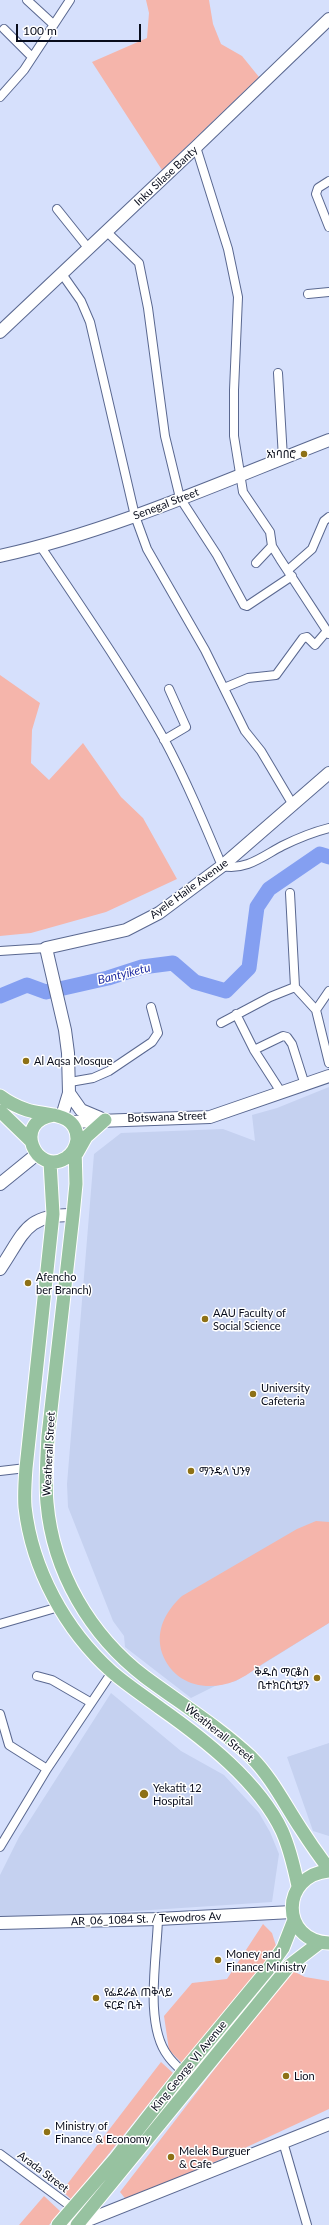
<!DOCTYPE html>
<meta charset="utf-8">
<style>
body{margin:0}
#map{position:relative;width:329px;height:2225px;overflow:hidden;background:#d6e0fc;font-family:Lato,sans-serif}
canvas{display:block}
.scale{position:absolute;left:16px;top:24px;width:125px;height:18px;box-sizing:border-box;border:2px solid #080c1b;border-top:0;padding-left:5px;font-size:12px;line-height:14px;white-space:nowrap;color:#080c1b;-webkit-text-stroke:3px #fff;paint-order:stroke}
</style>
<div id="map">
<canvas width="329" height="2225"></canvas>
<div class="scale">100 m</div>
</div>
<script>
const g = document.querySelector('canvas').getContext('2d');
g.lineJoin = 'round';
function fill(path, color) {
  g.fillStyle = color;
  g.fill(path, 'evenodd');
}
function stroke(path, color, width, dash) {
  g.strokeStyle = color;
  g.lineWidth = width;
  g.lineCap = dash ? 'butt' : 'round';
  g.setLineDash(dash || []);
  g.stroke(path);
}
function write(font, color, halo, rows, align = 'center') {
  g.font = font + ' Lato,"Noto Sans Ethiopic",sans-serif';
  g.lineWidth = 3;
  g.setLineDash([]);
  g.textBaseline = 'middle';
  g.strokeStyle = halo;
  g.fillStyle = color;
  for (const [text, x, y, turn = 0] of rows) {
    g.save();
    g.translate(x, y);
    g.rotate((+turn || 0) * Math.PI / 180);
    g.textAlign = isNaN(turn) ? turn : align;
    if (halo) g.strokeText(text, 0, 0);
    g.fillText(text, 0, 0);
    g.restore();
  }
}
const built = new Path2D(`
 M329 1087V1623L236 1681 215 1686 191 1698 125 1647 124 1636 113 1621 68 1507 67 1484 94 1154 121 1133 223 1129 255 1141 252 1115 277 1108Z
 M111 1693 181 1751 224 1775 259 1813 270 1832 279 1854 272 1902 0 1920V1875L19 1837Z
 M329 1743V1836L313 1831 287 1757Z`);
const green = new Path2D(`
 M146 0H209L213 24 221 44 242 56 259 77 162 170 92 62 147 38 149 13Z
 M0 675 40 703 32 730 31 763 49 780 83 743 121 797 143 818 177 879 106 912 31 933 0 936Z
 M316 1521 329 1522V1623C307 1636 286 1650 264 1663 255 1669 245 1677 235 1681 206 1693 173 1684 162 1653 155 1630 166 1611 182 1596L297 1529Z
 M263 1924 272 1933 277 1949 184 2065 169 2050 164 2016 192 1983 227 1979Z
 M291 1970 305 1977 329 1981V2109L128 2202 120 2192Z
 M161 2062 173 2073 72 2200 62 2191Z
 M44 2196 61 2212 49 2225H19Z`);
const river = new Path2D(`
 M0 996 27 985 46 992 108 978 142 967 173 963 195 982 226 991 249 968 257 907 269 889 320 854 329 857`);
const street = new Path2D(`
 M27 0 53 24
 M4 29 32 57
 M0 97 24 70 70 0
 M196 147 228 249 238 297 234 390V436L243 492 270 532 272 546 280 559 329 634
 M329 181 318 188 316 194 329 227
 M57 209 89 249
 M107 232 139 263 148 308 165 436 180 498 217 555 244 605 247 606 292 576
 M62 274 81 301 90 322 135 516 147 549 205 650 245 731 261 751 293 805
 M308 294 329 292
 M278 373 283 458
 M41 547C83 610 127 673 164 739 186 780 204 823 222 866 246 871 263 856 282 846 298 838 313 832 329 828
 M256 563 272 546
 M288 570 312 549 324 521 329 517
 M224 688 248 678 276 675 303 638 307 637 315 645 327 631
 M164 740 186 727 169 689
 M290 893 295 987 316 1010 329 1063
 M0 951 46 948
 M316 1010 329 991
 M236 1014 254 1050
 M221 1023 270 997 295 987
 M70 1082 93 1078 109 1071 152 1042 158 1033 151 1007
 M281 1092 254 1050 283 1036 287 1037 292 1044 305 1085
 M0 1471 26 1468
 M0 1624 59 1607
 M37 1676 52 1680 90 1702
 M0 1714 9 1745 47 1769
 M0 1847 47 1769 112 1672
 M158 1919C157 1957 144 2025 168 2056 172 2062 178 2067 183 2072
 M283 2142 307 2225
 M0 2154 73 2208`);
const secondary = new Path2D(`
 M0 332 196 147 329 19
 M0 556C113 531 221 482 329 440
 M69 1093 81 1110 100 1118
 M62 1116 69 1093 68 1053 65 1030 46 948 126 930 159 913 222 866 329 773
 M70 1122 210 1117 329 1076
 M0 1184 37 1154
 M0 1269C24 1234 25 1214 73 1215
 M0 1923 158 1919 292 1912
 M61 2222 78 2224 329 2124`);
const primary = new Path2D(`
 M0 1096C8 1102 18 1107 27 1110 45 1116 78 1111 77 1140 76 1147 72 1154 66 1158 36 1177 11 1121 54 1115
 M0 1111 31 1141
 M75 1147 76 1184 73 1215 48 1436C47 1458 45 1481 47 1503 53 1572 90 1635 145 1677 180 1703 219 1727 251 1757 272 1778 285 1805 301 1829 310 1843 319 1856 329 1869
 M77 1153 86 1137 105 1120
 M50 1162 53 1214 26 1468C25 1481 24 1494 25 1507 32 1569 65 1630 112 1672 127 1685 144 1696 160 1708 204 1739 259 1782 282 1831 290 1849 294 1867 298 1886
 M329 1871C280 1875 280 1941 329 1943
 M58 2225 115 2159 183 2072 269 1968 283 1948 294 1920
 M77 2225 289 1966 319 1943`);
const markers = [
 [304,454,4,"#8e7115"],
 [26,1061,4,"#8e7115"],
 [28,1283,4,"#8e7115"],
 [205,1319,4,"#8e7115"],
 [253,1394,4,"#8e7115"],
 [191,1471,4,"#8e7115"],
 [317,1678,4,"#8e7115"],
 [144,1794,5,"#8e7115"],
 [218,1960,4,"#8e7115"],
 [96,1998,4,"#8e7115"],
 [286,2076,4,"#8e7115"],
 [47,2132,4,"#8e7115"],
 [171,2157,4,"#8e7115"]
];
const streetNames = [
 ["Inku Silase Banty",166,176,-43],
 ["Senegal Street",166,504,-21],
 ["Ayele Haile Avenue",189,889,-36],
 ["Botswana Street",167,1117,-2],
 ["Weatherall Street",49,1454,-87],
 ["Weatherall Street",219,1733,39],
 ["AR_06_1084 St. / Tewodros Av",146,1919,-2],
 ["King George VI Avenue",189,2066,-51],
 ["Arada Street",43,2172,37]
];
const poiNames = [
 ["አነባበሮ",296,454,"right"],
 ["Al Aqsa Mosque",34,1061],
 ["Afencho",36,1277],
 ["ber Branch)",36,1290],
 ["AAU Faculty of",213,1313],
 ["Social Science",213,1326],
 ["University",261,1388],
 ["Cafeteria",261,1401],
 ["ማንዴላ ህንፃ",199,1471],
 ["ቅዱስ ማርቆስ",309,1672,"right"],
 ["ቤተክርስቲያን",309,1685,"right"],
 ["Yekatit 12",153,1788],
 ["Hospital",153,1801],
 ["Money and",226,1954],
 ["Finance Ministry",226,1967],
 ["የፌደራል ጠቅላይ",104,1992],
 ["ፍርድ ቤት",104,2005],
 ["Lion",294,2076],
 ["Ministry of",55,2126],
 ["Finance & Economy",55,2139],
 ["Melek Burguer",179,2151],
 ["& Cafe",179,2164]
];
const waterNames = [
 ["Bantyiketu",124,974,-14]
];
fill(built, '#c5d1f0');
fill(green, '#f5b5ab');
stroke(river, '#849ff1', 15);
stroke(street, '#5a6890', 10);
stroke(secondary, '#5a6890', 14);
stroke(primary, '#fff', 15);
stroke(street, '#fff', 8);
stroke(secondary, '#fff', 12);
stroke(primary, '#97c2a0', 13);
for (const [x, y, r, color] of markers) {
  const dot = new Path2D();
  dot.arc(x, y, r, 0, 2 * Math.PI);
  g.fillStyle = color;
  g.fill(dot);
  stroke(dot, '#fff', 1.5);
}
write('11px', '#080c1b', '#fff', streetNames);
write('11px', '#080c1b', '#fff', poiNames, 'left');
write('italic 12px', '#202da2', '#fff', waterNames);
</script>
